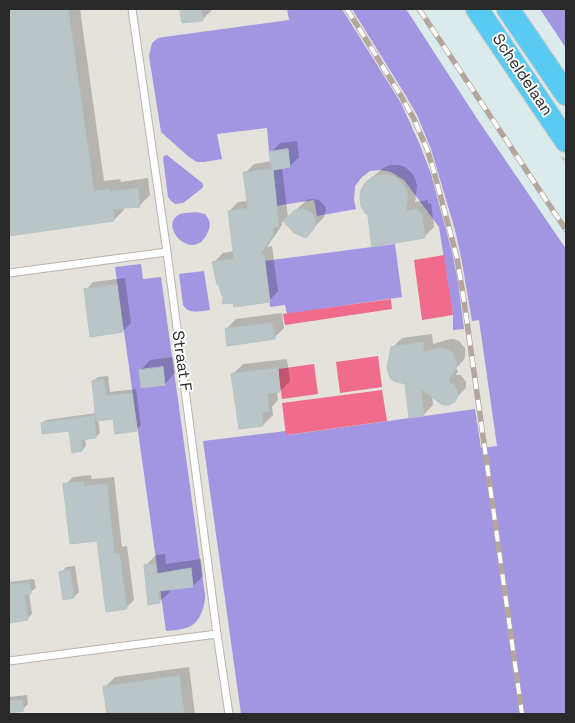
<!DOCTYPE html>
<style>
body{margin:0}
#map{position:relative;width:575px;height:723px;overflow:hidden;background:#dbebec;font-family:"Space Grotesk",sans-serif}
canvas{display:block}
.frame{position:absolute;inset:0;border:10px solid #292929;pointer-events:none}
</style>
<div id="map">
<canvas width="575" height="723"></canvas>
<div class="frame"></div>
</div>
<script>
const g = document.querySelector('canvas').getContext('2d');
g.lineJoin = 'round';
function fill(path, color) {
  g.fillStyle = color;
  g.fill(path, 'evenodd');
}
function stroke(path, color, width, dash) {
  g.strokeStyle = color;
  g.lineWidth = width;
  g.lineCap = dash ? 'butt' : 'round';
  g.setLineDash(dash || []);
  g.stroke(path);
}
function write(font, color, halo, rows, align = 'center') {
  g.font = font + ' "Space Grotesk",sans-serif';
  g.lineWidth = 4;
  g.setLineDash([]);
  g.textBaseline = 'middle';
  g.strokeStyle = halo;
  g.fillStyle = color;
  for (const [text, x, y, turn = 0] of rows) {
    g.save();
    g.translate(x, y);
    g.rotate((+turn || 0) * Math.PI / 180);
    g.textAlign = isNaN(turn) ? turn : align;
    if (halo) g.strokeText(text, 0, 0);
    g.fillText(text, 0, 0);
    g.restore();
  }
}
const industrial = new Path2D(`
 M9 9H406L478 120 566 249V714H9Z`);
const green = new Path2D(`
 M287 9H342L401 103 420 145 431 174 453 256 458 282 464 329 453 330V315L439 227 404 180 391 172 380 170 370 171 362 177 355 186 354 200 356 209 317 216 314 200 276 206 273 170 290 167 287 150 269 152 267 128 217 134 222 159 204 162H197L189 157 161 132 149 56 152 43 158 38 164 37 289 20Z
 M352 9H406L478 120 566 249V714H241L203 441 286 431 287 435 475 409 481 448 497 446 479 320 472 321 461 257 455 230 431 149 417 115 406 96Z
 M540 9H566V48Z
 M167 155 201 182 203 184V187L200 190 183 203 175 204 170 200 168 197 163 158 164 156Z
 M196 212 205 214C210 220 211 225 208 232 194 264 160 228 177 216 181 212 190 213 196 212Z
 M395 244 402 297 287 314 285 305 270 307 264 261Z
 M141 264 143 279 161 277 205 595C205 607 200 624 186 628 180 630 173 630 166 631L115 267Z
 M204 271 210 310C200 311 189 315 183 305L179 274Z`);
const water = new Path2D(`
 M444 255 453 315 422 320 414 260Z
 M391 299 392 309 285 325 283 314Z
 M378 356 382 387 340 393 336 362Z
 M314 364 318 394 282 399 278 369Z
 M382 390 387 421 286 435 282 403Z`);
const shadow = new Path2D(`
 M9 9H80L104 181 120 179 121 182 148 178 150 195 140 205 124 207V210L114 220 9 234Z
 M181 9H212V10L202 20 183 22Z
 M297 141 299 157 290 166 282 167 288 217 307 200 311 199 319 200 325 206 326 210 324 217 305 237 284 220 282 222V225L267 247 272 246 278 291 269 301H234L225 297 214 262 223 253 235 251 229 211 238 202 248 201 245 173 254 164 272 161 271 153 280 143Z
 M390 165H398L405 167 411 172 415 178 417 186 415 202 428 200V204L431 203 434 227 424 237 366 183 383 168Z
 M125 278 131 323 123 331 92 335 86 290 93 282Z
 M282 313 284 328 274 338 226 329 236 319Z
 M432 334 433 344 450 339H454L459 341 465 348V357L463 361 456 368 458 371 456 375H461L466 382V388L451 403 432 395 433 405 423 415 406 383 393 347 402 338Z
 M173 357 175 373 165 384 140 371 150 360Z
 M287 359 290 381 280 391H277L278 400 272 407 273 415 263 425 233 374 243 364Z
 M108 376 110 392 136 389 141 425 136 430 114 418 98 419 100 433 96 437 85 438 86 446 82 450 70 430 42 424 46 420 96 413 93 381 98 377Z
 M91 475 92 479 114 477 122 547 127 546 134 600 126 608 98 540 65 485 73 477Z
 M165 554 166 564 201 559 203 576 193 586 169 589 170 592 159 602 145 566 156 555Z
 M75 566 79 592 74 597 61 573 66 567Z
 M34 579 36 588 29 593 32 614 27 619 9 622V582Z
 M189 667 195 714H108L104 688 115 677Z
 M27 695 28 704 23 709 9 711V697Z`);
const building = new Path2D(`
 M9 9H68L94 191 110 189V192L138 188 140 207 113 209 114 221 9 236Z
 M180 9H201L203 21 182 23Z
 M288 149 290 167 273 170 279 227H273V235L260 255H264L270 302 234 307 233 303 222 304 223 298 220 290 219 285H217L212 262 234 259 228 211 248 208 243 172 272 169 269 152Z
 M387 174 395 177 401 182 406 189 408 196 406 211 418 209 419 213H422L425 238 372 247 368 216 365 213 361 206 360 197 361 190 365 183 372 177 379 175Z
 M300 209H304L312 213 316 221 314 229 306 238 294 233 283 221 295 210Z
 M117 285 123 332 90 337 84 289Z
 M272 323 275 339 227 346 225 329Z
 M423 342 424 352 439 348 449 350 453 353 457 363 456 368 454 372 448 379 450 381 448 384 452 383 456 388 458 395 455 402 449 405H445L441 404 421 389 424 416 409 418 405 384 394 381 390 378 387 368 391 347Z
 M163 367 165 385 141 388 139 370Z
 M278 368 280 392 267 394 269 411 262 412 263 426 239 429 231 374Z
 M104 380 106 396 132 393 137 431 115 434 113 419 96 421 92 381Z
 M94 416 96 438 81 440 82 451 72 453 69 431 42 434 41 423Z
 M84 482V486L107 484 114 554 119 553 127 609 106 612 97 541 70 544 63 484Z
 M155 564 156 574 191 568 193 587 158 591 160 603 148 605 144 565Z
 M70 570 74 598 63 600 59 572Z
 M30 583 31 594 24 595 28 620 9 623V585Z
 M179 676 184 714H107L103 687Z
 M22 700 24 711 9 713V701Z`);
const path = new Path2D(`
 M562 157 566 163`);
const lane = new Path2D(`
 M132 9 167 252 217 634 229 714
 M9 273 167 252
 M9 661 217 634`);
const primary = new Path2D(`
 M477 9 566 141
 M508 9 566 94`);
const rail = new Path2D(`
 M347 9 401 96 414 119 427 149 433 168 457 258 464 301 522 714
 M419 9 566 230`);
const streetNames = [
 ["Scheldelaan",522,75,56],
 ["Straat F",181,361,82]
];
fill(industrial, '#e4e2db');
fill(green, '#a296e3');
fill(water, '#f06b8c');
fill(shadow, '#0003');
fill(building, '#bac5c7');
stroke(building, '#b4c4c7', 1);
stroke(lane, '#bdb3af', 9);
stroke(primary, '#c7c7c7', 24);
stroke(path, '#c7c7c7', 2.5, [4, 2.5]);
stroke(lane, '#fff', 7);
stroke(primary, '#59cbf2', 22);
stroke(rail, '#b4a59d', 5.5);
stroke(rail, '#fff', 4, [11]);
write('16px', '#292929', '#fff', streetNames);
</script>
